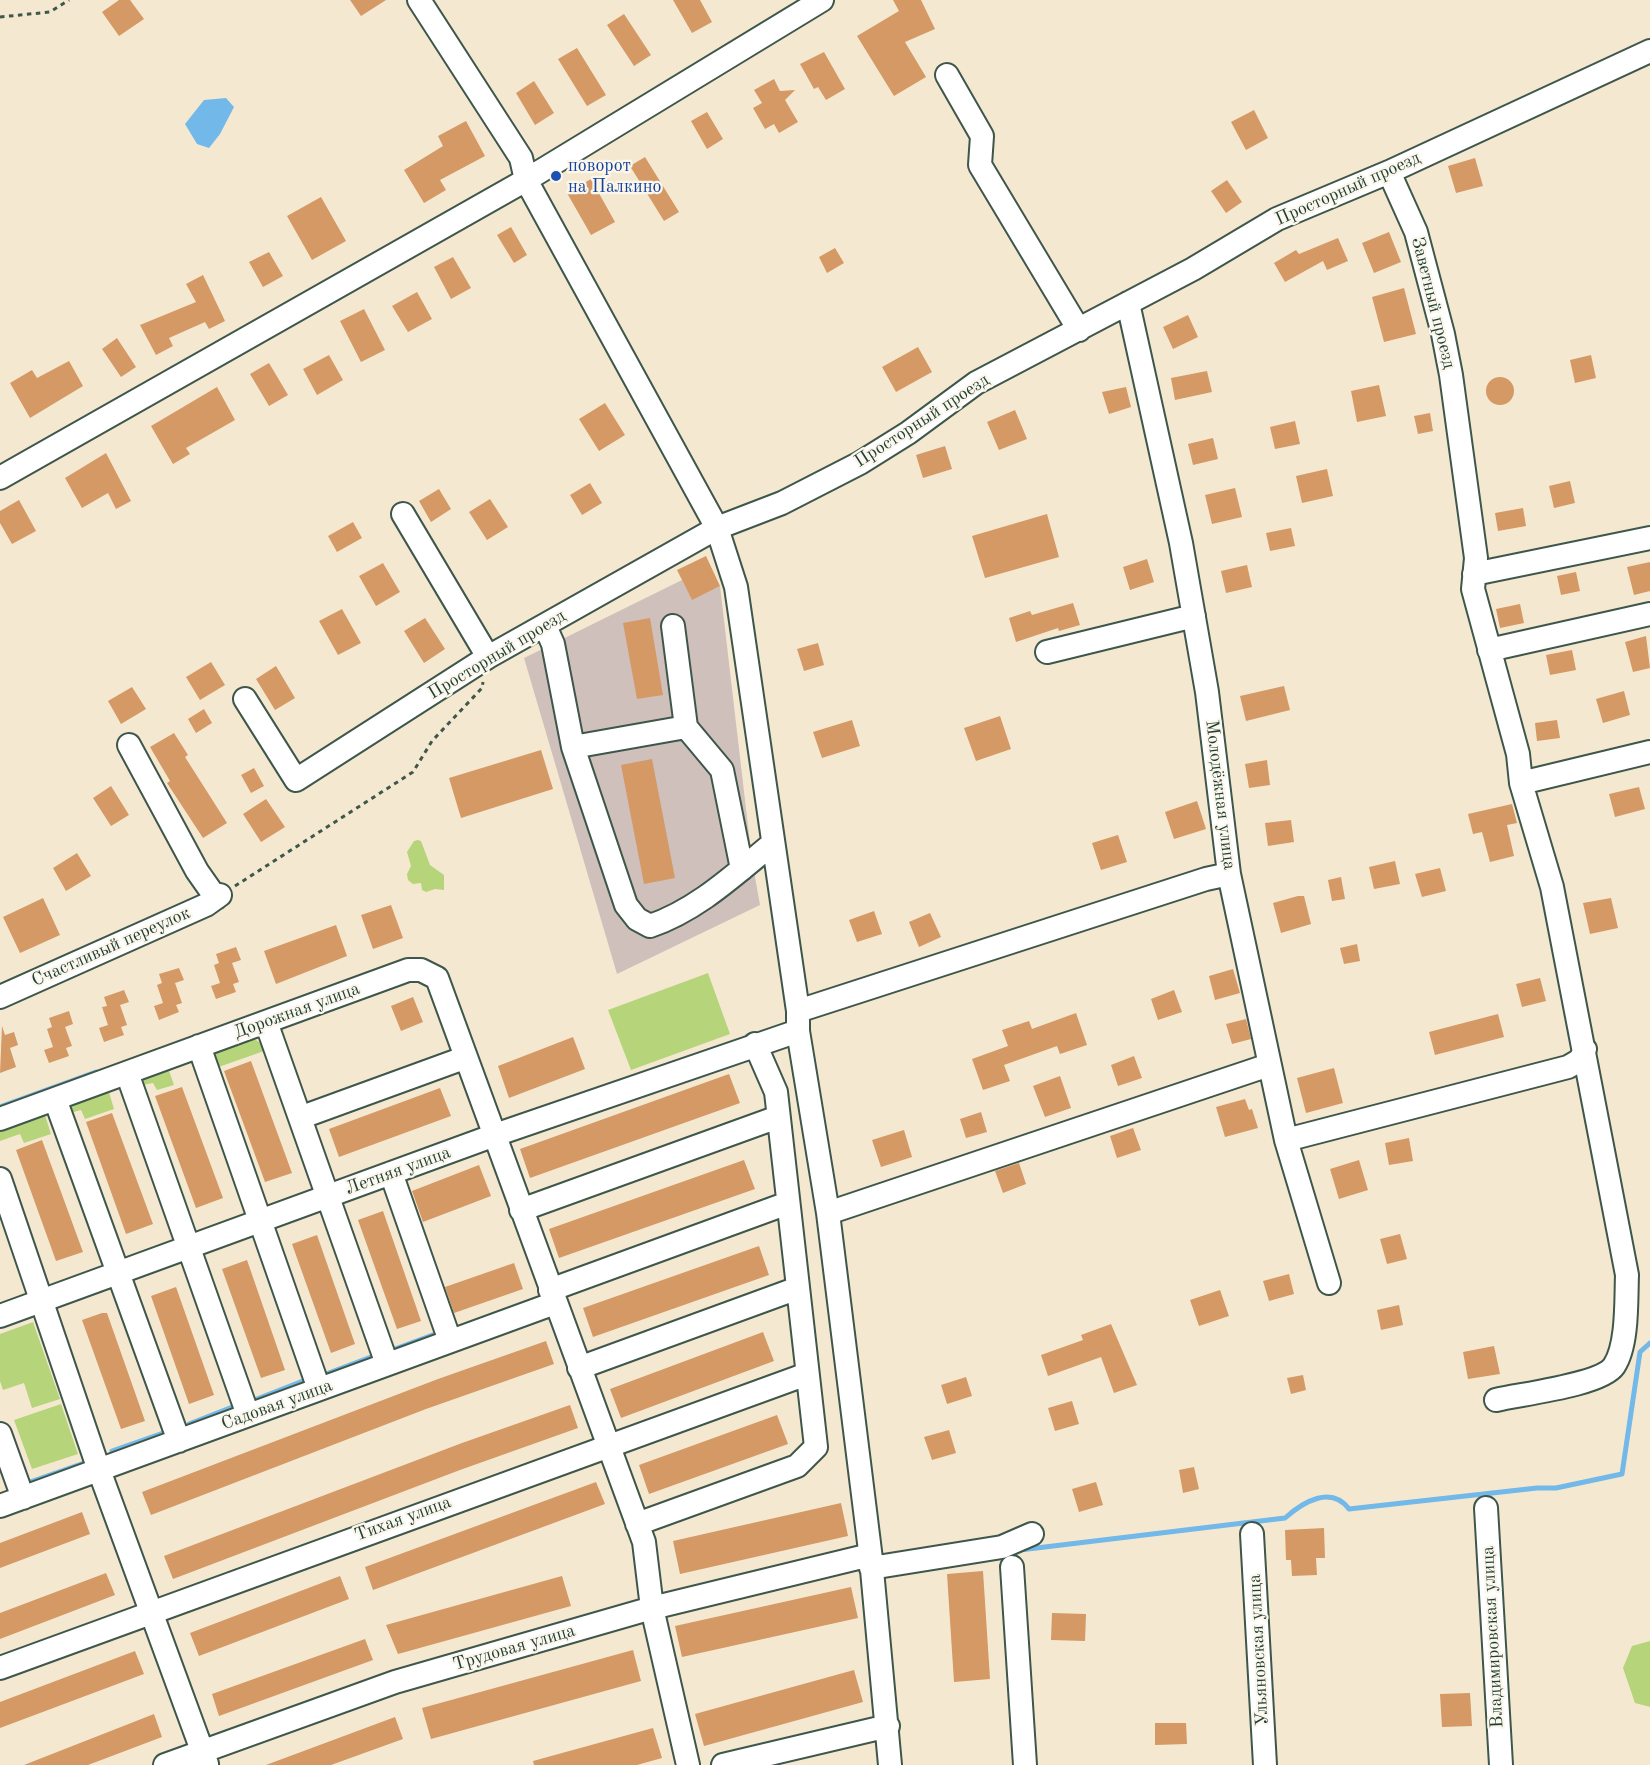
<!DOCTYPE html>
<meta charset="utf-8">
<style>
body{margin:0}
canvas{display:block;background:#f5e8d0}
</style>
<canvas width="1650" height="1765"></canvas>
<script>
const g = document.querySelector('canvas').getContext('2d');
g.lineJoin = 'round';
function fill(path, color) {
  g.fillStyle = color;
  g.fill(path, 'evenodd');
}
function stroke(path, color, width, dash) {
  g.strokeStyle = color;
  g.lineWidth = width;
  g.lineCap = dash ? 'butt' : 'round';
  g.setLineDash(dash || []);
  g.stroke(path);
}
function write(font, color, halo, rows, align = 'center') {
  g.font = font + ' "Old Standard TT",serif';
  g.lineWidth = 4.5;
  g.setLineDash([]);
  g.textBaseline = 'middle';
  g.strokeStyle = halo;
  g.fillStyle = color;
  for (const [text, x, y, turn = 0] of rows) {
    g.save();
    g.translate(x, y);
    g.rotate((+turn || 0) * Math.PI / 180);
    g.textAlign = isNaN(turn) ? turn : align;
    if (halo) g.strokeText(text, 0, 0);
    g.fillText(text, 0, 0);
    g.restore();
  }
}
const industrial = new Path2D(`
 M682 580 692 599 720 586 752 860 760 905 617 974 524 658Z`);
const green = new Path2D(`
 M418 840 421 841 430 865 444 875V890L435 889 426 892 422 890 421 883 413 884 408 880 407 874 411 866 407 852 414 841Z
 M708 973 730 1034 631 1070 608 1010Z
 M253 1038 262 1044 264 1051 213 1069 211 1054 215 1049Z
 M168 1068 174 1085 157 1090 153 1083 142 1085 140 1077Z
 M108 1089 114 1109 85 1119 81 1110 70 1113 71 1103Z
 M44 1112 51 1134 24 1143 20 1134 0 1141V1126Z
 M33 1322 60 1399 32 1408 24 1383 3 1390 0 1381V1334Z
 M61 1404 78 1454 32 1469 14 1420Z
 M1650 1641V1707L1635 1703 1623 1668 1632 1646Z`);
const water = new Path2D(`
 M226 98 234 107 220 134 209 148 197 144 185 124 204 100Z`);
const stream = new Path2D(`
 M0 1107 96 1072
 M395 1349 438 1333
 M326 1374 371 1357
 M257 1399 303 1381
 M189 1424 235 1406
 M112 1451 166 1432
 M30 1482 87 1462
 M1020 1550 1285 1518C1303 1502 1331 1485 1349 1509L1537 1488H1556L1622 1474 1640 1352 1650 1343`);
const building = new Path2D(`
 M119 0H130L144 19 119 36 102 12Z
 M350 0H386L361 16Z
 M673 0H700L712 22 692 33Z
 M893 0H921L935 29 905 42 926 77 894 96 857 36 899 11Z
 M624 14 651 55 634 66 607 25Z
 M577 48 606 95 587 106 558 59Z
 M824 52 845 89 826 100 818 87 814 89 800 64Z
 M774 79 780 91 795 90 785 100 798 122 779 133 774 124 765 129 753 108 762 103 754 90Z
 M534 81 554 113 535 125 516 93Z
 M1254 110 1268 138 1246 150 1231 122Z
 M707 112 723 139 707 149 691 121Z
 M466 121 485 156 440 180 446 190 424 203 404 170 443 146 438 136Z
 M645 157 679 212 664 221 630 166Z
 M1475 158 1483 186 1456 193 1448 166Z
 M591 179 615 222 591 235 567 193Z
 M1227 180 1242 202 1226 213 1211 191Z
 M321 197 346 241 312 260 287 216Z
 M511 227 527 255 514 263 497 235Z
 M1389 232 1401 262 1374 273 1362 243Z
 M1338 238 1348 261 1327 270 1323 261 1285 282 1274 263 1296 250 1299 254Z
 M835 248 844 263 827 273 819 257Z
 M269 252 283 276 263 287 249 262Z
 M453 257 471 288 451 299 434 267Z
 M203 275 225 321 209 329 205 322 169 338 173 346 156 355 140 325 196 302 186 284Z
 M1404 288 1416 334 1384 342 1372 297Z
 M417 292 432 319 408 332 392 306Z
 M364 309 385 350 361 362 340 321Z
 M1188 315 1198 337 1173 349 1163 327Z
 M117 338 136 367 121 377 102 349Z
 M918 347 932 372 896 392 882 367Z
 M329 355 343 380 317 395 303 369Z
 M1591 355 1596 378 1575 383 1570 360Z
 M69 361 83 386 30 418 10 383 32 370 37 378Z
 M269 363 288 395 269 406 250 374Z
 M1207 371 1212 392 1175 400 1171 378Z
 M1486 391a14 14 0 1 1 28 0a14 14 0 1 1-28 0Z
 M1379 385 1386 416 1357 422 1351 391Z
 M217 387 235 420 186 448 190 454 173 464 151 426Z
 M1126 387 1131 407 1109 414 1102 392Z
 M605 403 625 435 599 451 579 419Z
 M1015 410 1027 439 999 450 987 422Z
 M1430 413 1433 431 1418 434 1414 416Z
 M1295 421 1300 444 1275 449 1270 427Z
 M1213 438 1218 459 1193 465 1188 444Z
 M945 446 952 469 923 478 916 455Z
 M106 453 131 501 116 509 108 493 82 508 65 478Z
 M1327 469 1333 496 1302 503 1296 476Z
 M1570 481 1575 503 1554 508 1549 486Z
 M590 483 602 503 582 515 570 495Z
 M1235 488 1242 517 1212 524 1205 495Z
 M439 489 451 509 431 522 419 501Z
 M490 499 508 527 487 540 469 512Z
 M19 500 36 531 12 544 0 523V511Z
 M1523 508 1526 526 1498 531 1495 513Z
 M1047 514 1059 557 985 578 972 536Z
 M353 522 362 538 337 552 328 536Z
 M1291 528 1295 546 1270 551 1266 533Z
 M706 556 720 586 692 600 677 570Z
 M1147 559 1154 582 1130 590 1123 567Z
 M1650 562V591L1634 595 1627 567Z
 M383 563 400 592 376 606 359 576Z
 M1247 565 1252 587 1226 593 1221 571Z
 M1576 572 1580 591 1561 595 1557 576Z
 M1073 603 1080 625 1059 631 1058 628 1016 642 1009 618 1030 611 1032 615Z
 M1520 604 1524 623 1500 628 1496 609Z
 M342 609 361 643 338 655 319 621Z
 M425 618 445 649 424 663 404 631Z
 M650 618 663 695 637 699 623 623Z
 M1646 636 1650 668 1633 672 1625 642Z
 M818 643 824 665 804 671 797 649Z
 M1572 650 1576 670 1550 675 1546 655Z
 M211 662 225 685 200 700 186 677Z
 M276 666 295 698 275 710 256 679Z
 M1284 686 1290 710 1246 721 1240 696Z
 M132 687 146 709 121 724 108 701Z
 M1624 691 1630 715 1603 723 1596 699Z
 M204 709 212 723 196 733 188 719Z
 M1000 716 1011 749 976 761 964 728Z
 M852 720 860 746 822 758 813 732Z
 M1557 720 1560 738 1537 741 1535 723Z
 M174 733 188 755 185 757 227 823 203 838 167 783 170 781 150 747Z
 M541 750 553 789 461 818 449 778Z
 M652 759 675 878 644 884 621 765Z
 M1267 760 1270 785 1249 788 1245 764Z
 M254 768 264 786 251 793 241 775Z
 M111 786 129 815 111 826 93 798Z
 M1639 787 1645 809 1615 817 1609 794Z
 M266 799 285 827 261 842 243 814Z
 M1197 801 1206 829 1174 839 1165 812Z
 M1512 804 1517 823 1507 825 1514 856 1490 862 1482 832 1473 834 1468 814Z
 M1291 820 1294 842 1268 846 1265 823Z
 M1118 835 1127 862 1101 870 1092 843Z
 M77 853 91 876 66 891 53 868Z
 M1395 861 1400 884 1374 889 1369 867Z
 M1440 868 1446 891 1422 897 1415 874Z
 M1341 877 1345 899 1332 901 1328 880Z
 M1298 896H1304L1311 924 1281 933 1273 903Z
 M43 898 60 935 20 953 3 917Z
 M1611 898 1618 928 1590 934 1583 903Z
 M391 905 403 938 373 949 361 915Z
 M874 911 882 934 857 942 849 920Z
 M930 913 941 937 919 947 909 922Z
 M336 925 347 956 276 984 264 951Z
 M1357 944 1360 961 1344 964 1340 948Z
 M236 947 241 960 232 963 239 982 233 984 236 992 216 999 211 986 220 983 214 965 219 963 216 954Z
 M179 968 184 980 175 983 182 1003 176 1005 179 1012 159 1020 154 1006 163 1003 157 985 162 983 159 974Z
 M1233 969 1240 993 1215 1000 1209 976Z
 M1540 978 1546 1001 1522 1007 1516 984Z
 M124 990 129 1002 120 1005 127 1025 121 1027 124 1035 104 1042 99 1028 108 1025 102 1007 107 1006 104 997Z
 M1174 990 1182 1012 1158 1020 1151 999Z
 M413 997 423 1022 401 1031 391 1006Z
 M69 1011 73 1024 65 1027 72 1046 66 1048 69 1056 49 1063 44 1050 53 1047 47 1029 52 1027 49 1018Z
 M1076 1013 1087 1045 1060 1054 1057 1046 1004 1065 1010 1081 983 1090 972 1059 1008 1046 1002 1030 1029 1021 1032 1029Z
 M1498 1014 1504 1037 1435 1055 1429 1032Z
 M1246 1019 1251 1039 1232 1044 1226 1024Z
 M2 1026 5 1035 14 1032 18 1045 10 1048 16 1067 0 1073Z
 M573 1037 585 1069 509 1098 498 1066Z
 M1134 1056 1142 1078 1118 1086 1111 1065Z
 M251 1061 292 1173 265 1182 224 1071Z
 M1334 1068 1343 1103 1306 1113 1297 1078Z
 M729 1074 740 1103 530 1178 520 1149Z
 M1060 1076 1071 1108 1045 1117 1033 1086Z
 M182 1087 223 1198 196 1208 155 1096Z
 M440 1088 451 1116 339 1157 329 1129Z
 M1245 1099 1249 1110 1252 1109 1258 1128 1225 1137 1216 1107Z
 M981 1112 987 1132 966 1138 960 1119Z
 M112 1113 153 1224 126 1234 86 1122Z
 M1133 1128 1141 1150 1117 1158 1110 1136Z
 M904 1130 912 1157 881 1167 872 1140Z
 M1409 1138 1413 1161 1389 1165 1385 1143Z
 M42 1140 83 1252 56 1261 16 1150Z
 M744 1160 755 1189 559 1258 549 1229Z
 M1359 1160 1368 1190 1339 1199 1330 1169Z
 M1019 1163 1026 1184 1003 1193 995 1171Z
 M479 1165 491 1196 423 1222 412 1191Z
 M383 1211 421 1321 397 1329 358 1220Z
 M1400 1234 1407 1259 1387 1264 1380 1239Z
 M317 1235 355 1344 331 1353 292 1244Z
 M759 1246 769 1275 593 1337 583 1308Z
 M247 1260 285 1370 261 1378 222 1269Z
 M514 1263 523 1289 454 1313 445 1287Z
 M1289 1274 1294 1294 1269 1301 1263 1281Z
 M176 1287 214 1395 189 1404 151 1296Z
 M1220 1290 1229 1316 1199 1326 1190 1300Z
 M1399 1305 1403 1325 1381 1330 1377 1310Z
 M102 1313H107L145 1421 121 1429 82 1320Z
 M1111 1324 1137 1385 1114 1393 1101 1357 1048 1376 1041 1355 1083 1340 1081 1335Z
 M763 1332 774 1361 621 1418 610 1389Z
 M546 1341 554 1364 426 1409 151 1515 142 1492 438 1379Z
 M1494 1346 1500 1374 1468 1379 1463 1352Z
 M1303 1375 1306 1390 1291 1394 1287 1378Z
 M966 1377 972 1396 947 1404 941 1385Z
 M1072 1401 1079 1424 1055 1431 1048 1408Z
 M570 1405 578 1428 460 1470 173 1579 164 1556 462 1443Z
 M777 1415 788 1444 649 1494 639 1465Z
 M949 1430 956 1453 932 1460 924 1437Z
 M1194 1467 1199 1489 1183 1493 1179 1470Z
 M596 1482 605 1504 373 1590 365 1567Z
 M1096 1482 1103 1505 1079 1512 1072 1489Z
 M841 1503 848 1536 680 1574 673 1541Z
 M82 1512 90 1534 0 1568V1543Z
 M1324 1528 1325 1558H1316L1317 1575 1292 1576 1291 1560H1286L1285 1530Z
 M983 1571 990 1679 954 1682 947 1574Z
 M106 1573 115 1595 0 1639V1613Z
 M340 1576 349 1599 199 1656 190 1633Z
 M562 1576 571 1606 398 1654 386 1625Z
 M851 1587 858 1618 682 1657 675 1626Z
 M1052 1613 1086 1614 1085 1641 1051 1640Z
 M365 1639 373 1660 219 1716 212 1694Z
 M633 1650 641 1681 431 1739 422 1708Z
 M135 1651 144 1674 0 1728V1702Z
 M854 1670 863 1702 704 1746 695 1714Z
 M1470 1693 1472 1726 1442 1727 1440 1694Z
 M154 1714 162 1737 88 1765H24Z
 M395 1717 403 1739 331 1765H266Z
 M1155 1723H1186L1187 1744 1155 1745Z
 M653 1728 662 1758 637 1765H534L533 1761Z`);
const path = new Path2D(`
 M0 17 50 12 69 0
 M235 886 413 772 432 741 482 688 483 682`);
const minor = new Path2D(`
 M419 0 521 158 526 180 717 528 736 587 798 1011V1031L828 1213 871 1559 890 1765
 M947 75 982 136 980 165 1079 330
 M1389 172 1416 232 1443 334 1451 375 1476 558 1473 589 1518 754 1521 783 1552 887 1627 1275C1626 1300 1628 1345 1614 1366 1601 1385 1521 1394 1496 1400
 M1128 303 1181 543 1207 692 1229 874 1286 1140 1329 1283
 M0 478 526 180 822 0
 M403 514 488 657
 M1474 574 1650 538
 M545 626 553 644 573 747 686 727 673 626
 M1489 650 1650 614
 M1047 652 1194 616
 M245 699 296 780 488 657 717 528 782 503 860 463 908 433 976 383 1193 269 1277 219 1389 172 1650 51
 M686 727 722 770 742 869
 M129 745 197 871 216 898
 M573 747 626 905 637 919 650 926C697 910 734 875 772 844
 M1521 783 1650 752
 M0 997 206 905 220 895
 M798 1011 1206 879 1229 874
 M266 1022 387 1364
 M199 1046 319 1389
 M127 1073 248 1415
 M55 1099 179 1441
 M302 1117 464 1058
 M0 1119 408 970H421L437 978 644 1542 652 1608 688 1765
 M1286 1140 1568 1067 1580 1060 1585 1049
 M391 1173 450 1341
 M0 1179 99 1470 207 1764
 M521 1210 778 1117
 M828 1213 1269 1065
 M550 1290 788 1203
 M0 1316 495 1135 798 1031
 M579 1368 798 1288
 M0 1434 23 1498
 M0 1506 555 1303
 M1486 1508 1501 1765
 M637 1524 797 1466 816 1447 776 1092 755 1044
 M1252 1534 1265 1765
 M1012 1567 1025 1765
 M871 1568 1002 1547 1032 1534
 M0 1668 807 1374
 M165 1765 395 1682 652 1608 870 1555
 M723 1765 888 1726`);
const markers = [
 [556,176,6,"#1a4fb4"]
];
const transitNames = [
 ["поворот",568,166],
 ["на Палкино",568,187]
];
const streetNames = [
 ["Просторный проезд",1348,189,-24],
 ["Заветный проезд",1433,303,76],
 ["Просторный проезд",922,421,-33],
 ["Просторный проезд",497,655,-31],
 ["Молодёжная улица",1220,795,83],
 ["Счастливый переулок",111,947,-24],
 ["Дорожная улица",297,1011,-20],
 ["Летняя улица",398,1171,-20],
 ["Садовая улица",277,1405,-20],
 ["Тихая улица",403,1519,-20],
 ["Владимировская улица",1493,1637,-93],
 ["Трудовая улица",514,1648,-16],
 ["Ульяновская улица",1259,1650,-93]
];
fill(industrial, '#d0c0bc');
fill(green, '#b6d47a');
fill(water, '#72b8e9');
stroke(stream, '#72b8e9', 5);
fill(building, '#d49965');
stroke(minor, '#3f574b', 26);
stroke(path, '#3f574b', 3, [4.5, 4.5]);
stroke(minor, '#fff', 22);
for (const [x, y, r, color] of markers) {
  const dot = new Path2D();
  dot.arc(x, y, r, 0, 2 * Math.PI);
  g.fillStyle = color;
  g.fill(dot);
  stroke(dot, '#fbf7ec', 2);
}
write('18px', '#164399', '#fbf7ec', transitNames, 'left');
write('18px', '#1f3d34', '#fbf7ec', streetNames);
</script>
